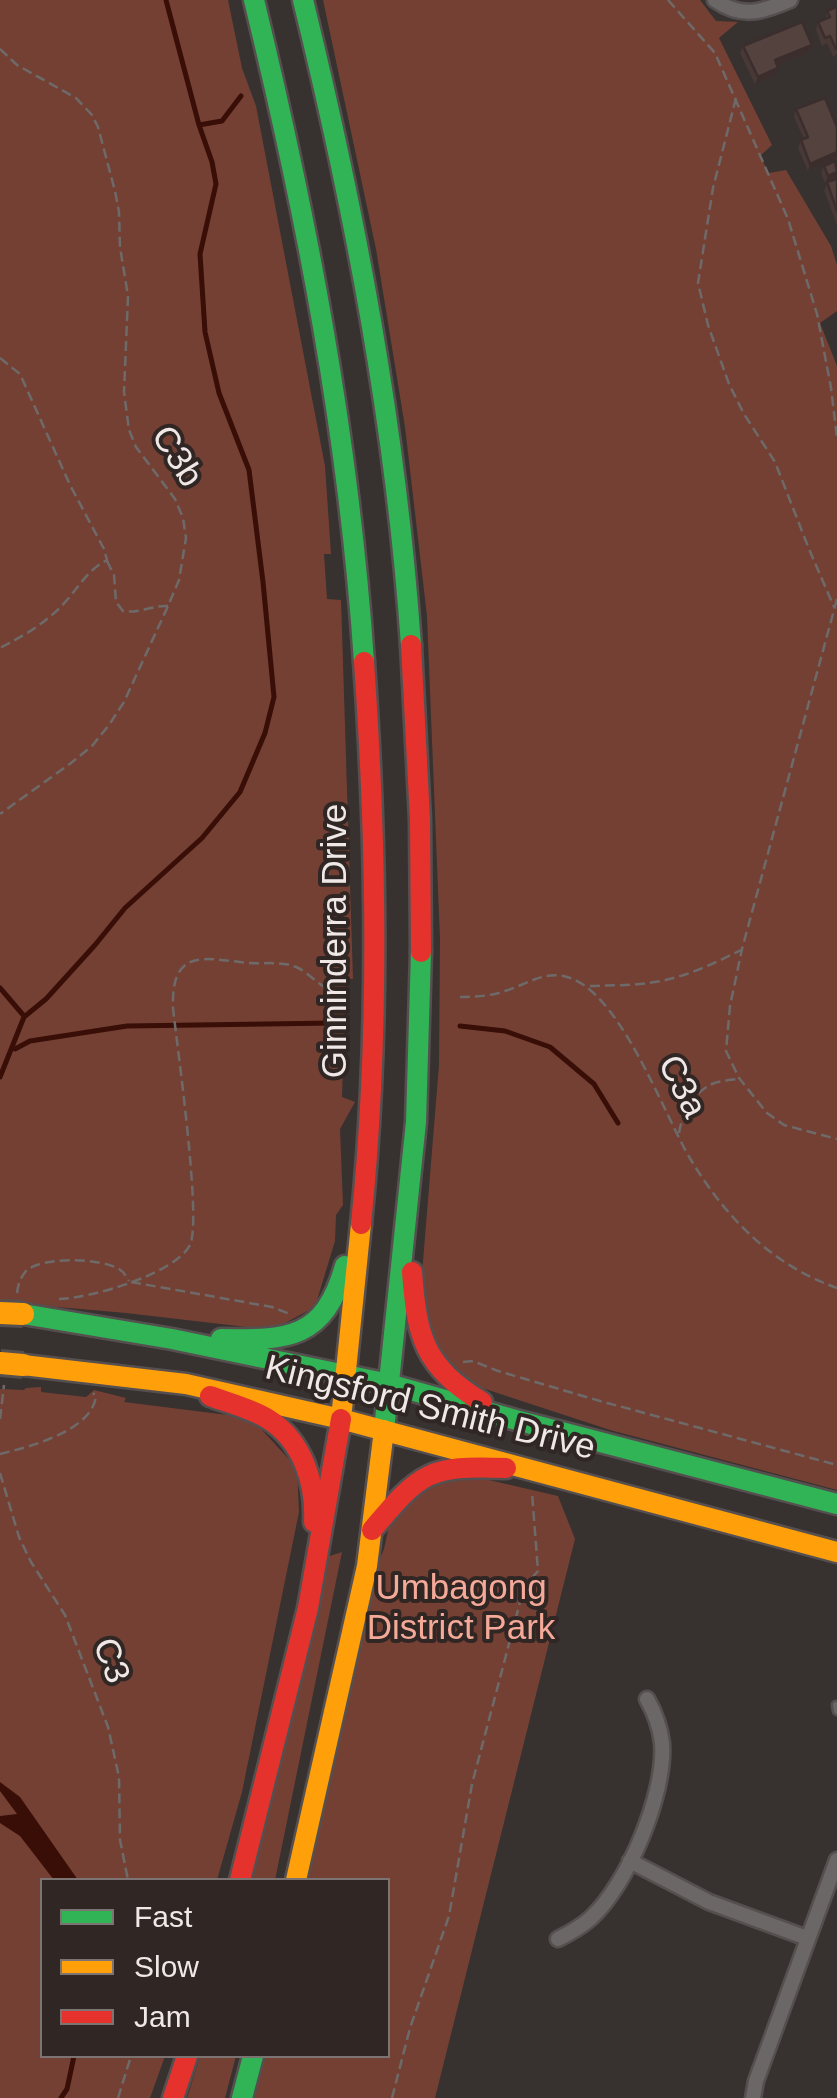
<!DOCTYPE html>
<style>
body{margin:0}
#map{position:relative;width:837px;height:2098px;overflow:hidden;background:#373130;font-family:Arial,sans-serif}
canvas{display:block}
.legend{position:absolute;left:40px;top:1878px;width:350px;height:180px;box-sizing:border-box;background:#302624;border:2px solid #7c7472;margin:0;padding:12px 18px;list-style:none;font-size:30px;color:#efe8e7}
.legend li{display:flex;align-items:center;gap:20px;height:50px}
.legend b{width:50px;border:2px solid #7c7472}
</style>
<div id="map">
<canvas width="837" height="2098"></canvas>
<ul class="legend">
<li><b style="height:12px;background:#30b455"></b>Fast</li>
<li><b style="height:12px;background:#ff9f0a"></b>Slow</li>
<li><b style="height:12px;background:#e5322d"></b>Jam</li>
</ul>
</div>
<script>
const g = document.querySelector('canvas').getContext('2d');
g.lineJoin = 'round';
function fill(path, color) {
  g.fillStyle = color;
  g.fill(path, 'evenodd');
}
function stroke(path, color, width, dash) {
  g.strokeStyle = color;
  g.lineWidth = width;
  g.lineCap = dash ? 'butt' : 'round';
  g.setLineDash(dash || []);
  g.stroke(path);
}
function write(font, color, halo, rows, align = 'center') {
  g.font = font + ' Arial,sans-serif';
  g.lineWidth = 8;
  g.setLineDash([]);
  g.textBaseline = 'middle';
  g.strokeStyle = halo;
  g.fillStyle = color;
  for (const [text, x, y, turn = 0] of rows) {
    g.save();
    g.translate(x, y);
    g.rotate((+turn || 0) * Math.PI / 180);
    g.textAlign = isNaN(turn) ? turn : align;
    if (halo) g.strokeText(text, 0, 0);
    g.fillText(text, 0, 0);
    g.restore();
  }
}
const green = new Path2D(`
 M0 0H228L242 68 256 106 325 466 331 554H324L327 599 341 600 353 979H346L342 1097 355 1102 340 1129 343 1205 336 1215 335 1241 315 1307 272 1330 126 1313 0 1302Z
 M323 0H700L716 21 738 22 719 38 772 145 760 156 769 173 786 170 831 246 837 265V311L820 323 837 366V1490L610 1430 473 1385 435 1356 420 1298 439 1065 440 939 427 616 405 427 376 249Z
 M41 1387V1392L86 1397 94 1390 126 1398 124 1402 251 1418 297 1468 299 1512 242 1792 217 1880H42V2056H165L150 2098H0V1389L24 1390 26 1388Z
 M464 1480H489L558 1496 575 1539 435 2098H248L260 2056H388V1880H302L373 1574 384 1549 389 1526 396 1520 400 1511 438 1482Z
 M342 1552 275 1880H248L327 1557Z
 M200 2056H236L225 2098H187Z`);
const water = new Path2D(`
 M0 1782 20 1797 78 1880H54L20 1836 0 1823V1816L17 1814 0 1791Z`);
const stream = new Path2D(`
 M199 125 222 121 241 96
 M0 988 24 1016
 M460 1026 505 1031 550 1047 594 1084 618 1123
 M15 1049 30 1041 127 1026 334 1023
 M0 1077 24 1017 46 999 95 945 125 908 202 838 240 792 265 733 274 697 263 582 249 470 219 393 205 332 200 254 216 184 212 162 199 125 166 0
 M61 2098 67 2089 74 2056`);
const path = new Path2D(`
 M668 0 715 53 788 219 817 314 831 388 837 438
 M0 49 17 65 76 98 92 115 98 127 115 191 119 212 120 247 128 296 124 392 129 430 136 447 175 499 183 518 186 538 179 580 168 606 124 702 109 725 92 746 71 763 0 814
 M736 98 713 188 698 283 708 325 729 384 744 414 775 462 809 549 834 607
 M0 358 20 374 70 485 104 549 107 560C88 570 80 585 67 600 48 622 25 635 0 648
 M107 561 114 575 116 602 123 611C138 614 153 605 168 606
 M837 599 742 949 730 1006 726 1051 739 1078 767 1113 784 1125 837 1139
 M590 986C609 985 629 986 648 983 682 979 711 965 741 950
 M460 997C475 997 491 996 505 991 525 985 542 972 563 976 619 986 663 1114 691 1160 726 1218 772 1265 837 1288
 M679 1133C682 1114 693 1093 712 1084 719 1081 730 1080 737 1079
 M131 1282 272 1307 290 1314
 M17 1293C18 1285 20 1278 26 1271 41 1256 101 1258 119 1269 124 1272 126 1276 129 1281
 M59 1299C91 1298 175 1274 190 1245 202 1220 177 1046 173 1008 171 948 203 958 248 963 264 964 281 961 296 967 308 972 321 987 335 994
 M463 1362 473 1361 498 1371 600 1401 837 1465
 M0 1419 4 1385
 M0 1454C29 1447 92 1431 96 1396L93 1393
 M0 1473 19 1537 31 1562 65 1615 108 1727 119 1777 120 1840 128 1880
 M118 2098 131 2056
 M392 2098 410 2028 449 1916 472 1784 524 1587 538 1571 532 1493`);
const lane = new Path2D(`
 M836 1705 837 1711`);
const street = new Path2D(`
 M715 0C742 19 762 12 790 0
 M630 1861 709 1902 807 1938
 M558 1939C570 1933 581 1927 591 1918 628 1884 666 1793 662 1743 660 1727 655 1713 647 1699
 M753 2098 756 2081 837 1860`);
const fast = new Path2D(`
 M254 0C307 218 349 437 364 662
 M303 0C355 212 396 427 411 645
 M23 1314 172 1339 389 1384 516 1420 837 1504
 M221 1339C288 1340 324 1340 345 1266
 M384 1430 416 1122 421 952
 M242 2098 253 2056`);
const slow = new Path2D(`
 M23 1365 186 1384 341 1419 837 1552
 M341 1419 361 1224
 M296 1880 367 1566 384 1430`);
const jam = new Path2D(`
 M411 645 420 820 421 952
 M361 1224C380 1038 377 848 364 662
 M412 1272C417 1338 424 1366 482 1402
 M210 1396C229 1403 252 1409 268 1419 303 1441 316 1484 314 1522
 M372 1530C421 1472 428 1465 506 1468
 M240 1880 308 1608 341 1419
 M173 2098 187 2056`);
const slowBridge = new Path2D(`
 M0 1313 23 1314
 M0 1363 23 1365`);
const wall = new Path2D(`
 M837 7V54L833 57 827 43 822 46 816 30 818 22 825 19 827 11Z
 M812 45 809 52 777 65 776 75 755 84 740 53 743 46Z
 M796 109 837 127V158L808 171 798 148 801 140 804 139 794 117Z
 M824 166 837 179V225L824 190 827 183H825L821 173Z`);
const shadedWall = new Path2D(`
 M812 45 809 52 772 67 775 60Z
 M778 68 776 75 755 84 758 77Z
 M837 152V158L808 171 810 164Z
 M837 172 836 179 825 183 828 176Z`);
const building = new Path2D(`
 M837 7V49H836L830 36 825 38 818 22 830 17 827 11Z
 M802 22 812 45 775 60 778 68 758 77 743 46Z
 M825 98 837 127V152L810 164 801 140 808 137 796 109Z
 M835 161 837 172 828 176 824 166Z
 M837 179V211L827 182Z`);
const streetNames = [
 ["C3b",176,457,58],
 ["Ginninderra Drive",336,941,-90],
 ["C3a",681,1087,63],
 ["Kingsford Smith Drive",430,1409,14],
 ["C3",110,1661,69]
];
const parkNames = [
 ["Umbagong",461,1589],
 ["District Park",461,1629]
];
fill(green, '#744034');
fill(water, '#380e07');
stroke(stream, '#380e07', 5);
stroke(lane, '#554f4f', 11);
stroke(street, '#554f4f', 19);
stroke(fast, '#554f4f', 25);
stroke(slow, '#554f4f', 25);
stroke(jam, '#554f4f', 25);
stroke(path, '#6e6a69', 2.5, [10, 5]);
stroke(lane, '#6a6766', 6);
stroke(street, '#6a6766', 14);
stroke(fast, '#30b455', 20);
stroke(slow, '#ff9f0a', 20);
stroke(jam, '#e5322d', 20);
stroke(slowBridge, '#554f4f', 28, []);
stroke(slowBridge, '#ff9f0a', 22);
fill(wall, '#483936');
fill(shadedWall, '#3b2e2c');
fill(building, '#54423f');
stroke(building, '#3b2e2c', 2.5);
write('35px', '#efe8e7', '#302624', streetNames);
write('35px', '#f5aa99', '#302624', parkNames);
</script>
